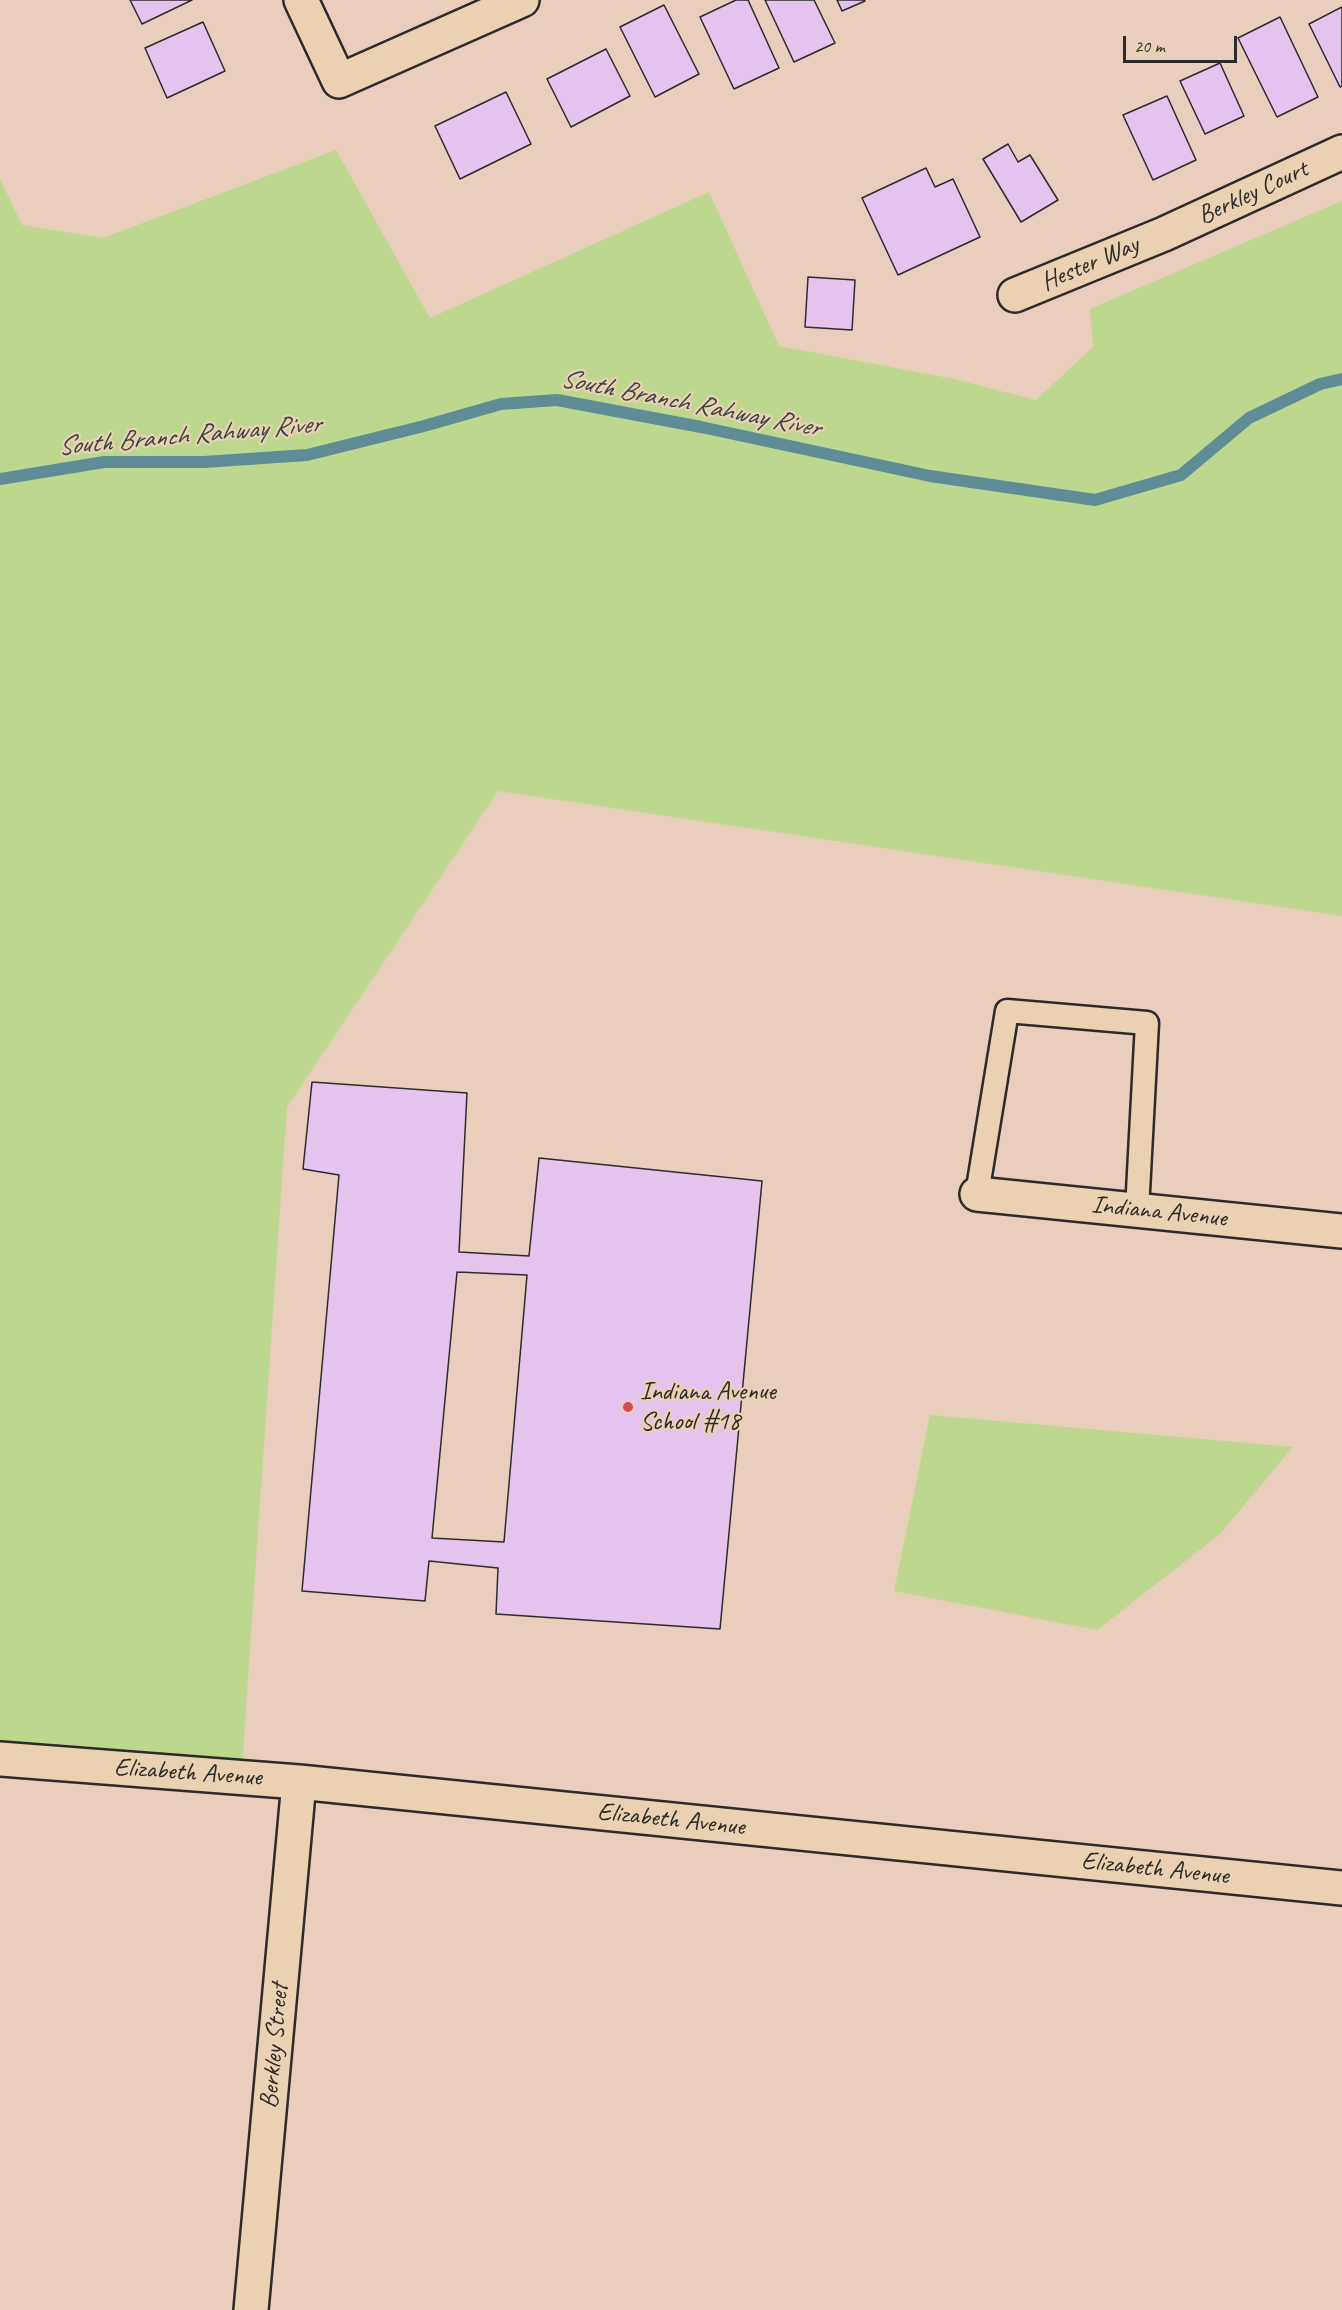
<!DOCTYPE html>
<style>
body{margin:0}
#map{position:relative;width:1342px;height:2310px;overflow:hidden;background:#e9cebe;font-family:Caveat,sans-serif}
canvas{display:block}
.scale{position:absolute;left:1123px;top:36px;width:114px;height:27px;box-sizing:border-box;border:3px solid #2b2b2b;border-top:0;padding-left:8px;font-size:18px;line-height:21px;white-space:nowrap;color:#2b2b2b;-webkit-text-stroke:4px #ead1b2;paint-order:stroke}
</style>
<div id="map">
<canvas width="1342" height="2310"></canvas>
<div class="scale">20 m</div>
</div>
<script>
const ctx = document.querySelector('canvas').getContext('2d');
ctx.lineJoin = 'round';
function fill(path, color) { ctx.fillStyle = color; ctx.fill(path, 'evenodd'); }
const toPath = rows => new Path2D(rows.map(r => 'M' + r).join(''));
function strokePath(path, color, width, dash) { ctx.strokeStyle = color; ctx.lineWidth = width; ctx.lineCap = dash ? 'butt' : 'round'; ctx.setLineDash(dash || []); ctx.stroke(path); }
function label(font, color, halo, rows, align = 'center') {
  ctx.font = font + ' Caveat,sans-serif'; ctx.lineWidth = 4.5; ctx.setLineDash([]); ctx.textBaseline = 'middle'; ctx.strokeStyle = halo; ctx.fillStyle = color; for (const [text, x, y, turn = 0] of rows) {
    ctx.save(); ctx.translate(x, y); ctx.rotate((+turn || 0) * Math.PI / 180); ctx.textAlign = isNaN(turn) ? turn : align; if (halo) ctx.strokeText(text, 0, 0); ctx.fillText(text, 0, 0); ctx.restore();
  }
}
fill(toPath([
 [336,150,430,318,709,192,779,346,954,379,1036,400,1093,347,1090,309,1342,201,1342,916,498,791,287,1107,240,1796,0,1774,0,179,22,225,103,238],
 [930,1415,1293,1447,1219,1535,1097,1630,894,1591]
]), '#bdd78f');
strokePath(toPath([
 [0,479,104,462,204,462,307,455,424,426,501,404,557,400,701,427,930,476,1095,500,1181,475,1249,418,1320,384,1342,379]
]), '#5e8c97', 12);
const building = toPath([
 [130,0,192,0,142,24,130,0],
 [736,0,748,0,779,68,734,89,700,17,736,0],
 [765,0,814,0,835,43,794,62,765,0],
 [837,0,864,0,865,1,842,11,837,0],
 [664,5,699,74,655,97,620,27,664,5],
 [1342,7,1342,86,1340,87,1309,24,1342,7],
 [1280,17,1318,97,1277,117,1238,38,1280,17],
 [203,22,225,71,167,98,145,48,203,22],
 [606,49,630,96,571,127,547,79,606,49],
 [1220,63,1244,116,1205,134,1180,81,1220,63],
 [506,92,531,144,460,179,435,126,506,92],
 [1167,96,1196,160,1153,180,1123,115,1167,96],
 [1008,144,1018,162,1030,155,1058,200,1021,222,983,159,1008,144],
 [926,168,935,187,953,179,980,237,898,275,862,198,926,168],
 [808,277,855,280,852,330,805,327,808,277],
 [312,1082,467,1093,459,1252,529,1256,539,1158,762,1181,720,1629,496,1614,498,1568,429,1561,425,1601,302,1591,339,1175,303,1169,312,1082],
 [457,1272,527,1275,504,1542,432,1538,457,1272]
]);
fill(building, '#e5c3ef');
strokePath(building, '#2b2b2b', 1.5);
const lane = toPath([
 [977,1194,1007,1011,1147,1023,1137,1210]
]);
const street = toPath([
 [301,0,339,81,522,0],
 [1015,295,1164,234,1342,152],
 [977,1194,1342,1231],
 [0,1759,299,1782,1342,1888],
 [251,2310,299,1782]
]);
strokePath(lane, '#2b2b2b', 27);
strokePath(street, '#2b2b2b', 38);
strokePath(lane, '#ead1b2', 22);
strokePath(street, '#ead1b2', 33);
for (const [x, y, r, color] of [
 [628,1407,6,"#d1495b"]
]) { const dot = new Path2D(); dot.arc(x, y, r, 0, 2 * Math.PI); ctx.fillStyle = color; ctx.fill(dot); strokePath(dot, '#ead1b2', 2); }
label('26px', '#2b2b2b', '#ead1b2', [
 ["Berkley Court",1253,193,-25],
 ["Hester Way",1090,264,-23],
 ["Indiana Avenue",1159,1212,6],
 ["Elizabeth Avenue",188,1773,4],
 ["Elizabeth Avenue",671,1820,6],
 ["Elizabeth Avenue",1155,1869,6],
 ["Berkley Street",275,2046,-85]
]);
label('26px', '#2b2b2b', '#ead1b2', [
 ["Indiana Avenue",640,1392],
 ["School #18",640,1422]
], 'left');
label('italic 27px', '#384346', '#ead1b2', [
 ["South Branch Rahway River",690,404,11],
 ["South Branch Rahway River",189,436,-5]
]);
</script>
